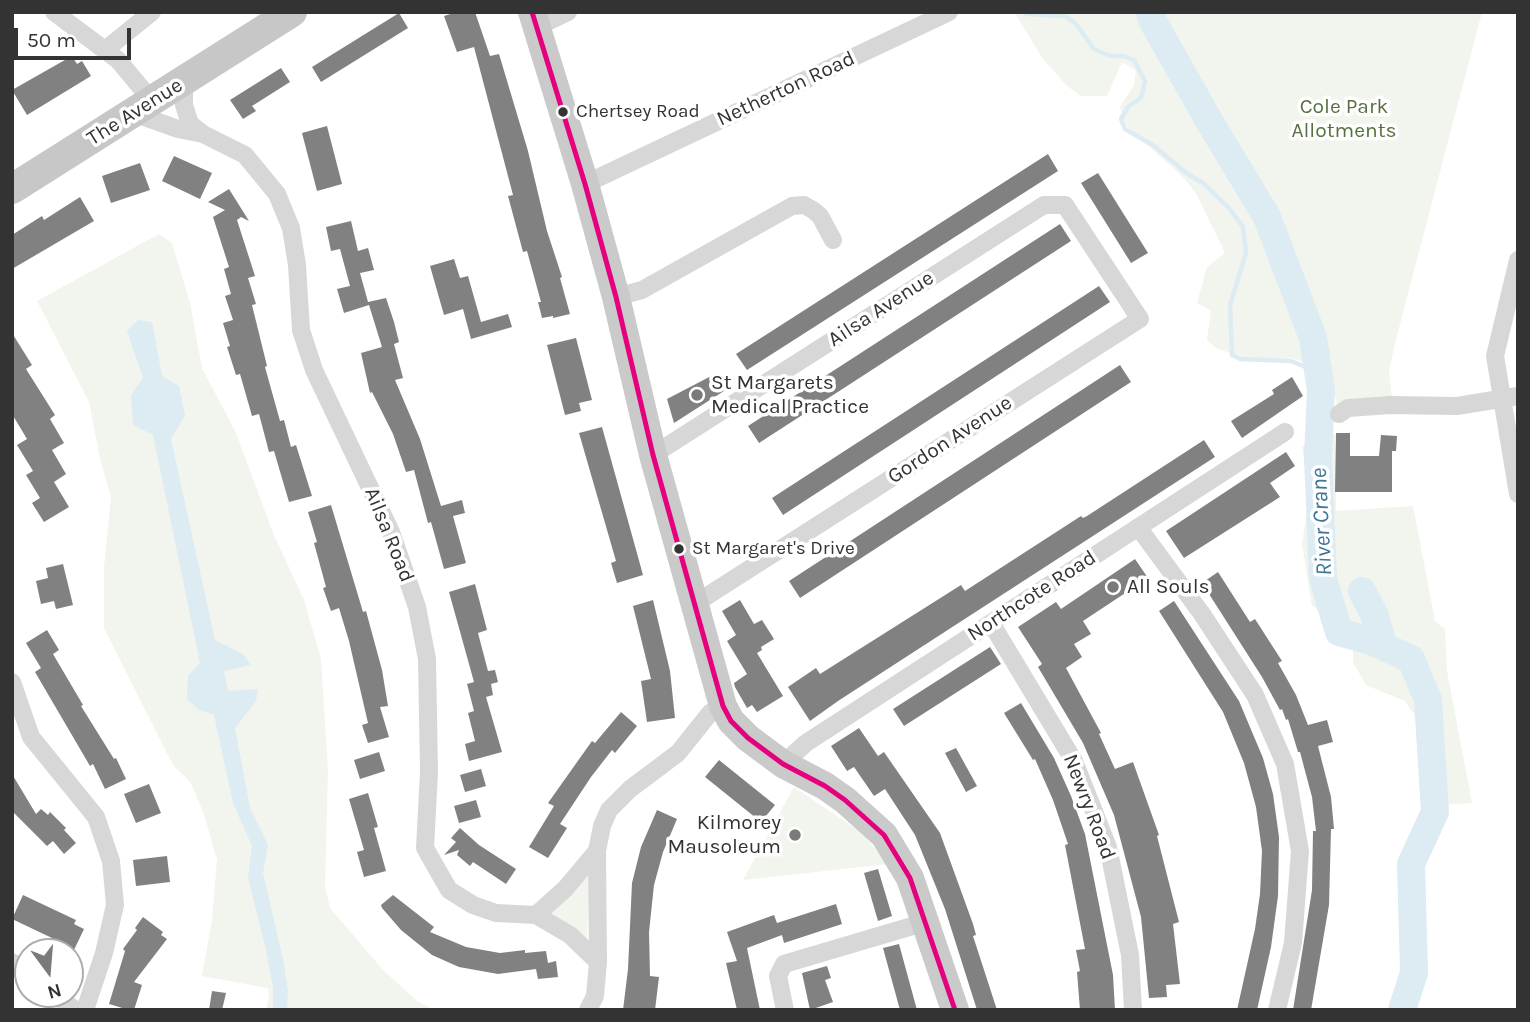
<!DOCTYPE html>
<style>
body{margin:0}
#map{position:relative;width:1530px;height:1022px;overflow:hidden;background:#fff;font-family:Karla,sans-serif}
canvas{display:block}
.frame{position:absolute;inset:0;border:14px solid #333;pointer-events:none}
.north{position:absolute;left:14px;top:938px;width:70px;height:70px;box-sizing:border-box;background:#fff;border:2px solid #adadad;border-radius:50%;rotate:164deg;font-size:19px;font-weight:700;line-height:28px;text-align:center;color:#333}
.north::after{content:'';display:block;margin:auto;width:24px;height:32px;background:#7a7a7a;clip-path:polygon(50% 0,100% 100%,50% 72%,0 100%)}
.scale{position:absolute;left:14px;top:28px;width:117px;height:32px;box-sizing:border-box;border:4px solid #333;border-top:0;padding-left:9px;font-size:21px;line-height:24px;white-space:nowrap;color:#333;-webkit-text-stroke:5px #fff;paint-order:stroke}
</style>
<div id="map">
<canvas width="1530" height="1022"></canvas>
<div class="frame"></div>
<div class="north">N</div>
<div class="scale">50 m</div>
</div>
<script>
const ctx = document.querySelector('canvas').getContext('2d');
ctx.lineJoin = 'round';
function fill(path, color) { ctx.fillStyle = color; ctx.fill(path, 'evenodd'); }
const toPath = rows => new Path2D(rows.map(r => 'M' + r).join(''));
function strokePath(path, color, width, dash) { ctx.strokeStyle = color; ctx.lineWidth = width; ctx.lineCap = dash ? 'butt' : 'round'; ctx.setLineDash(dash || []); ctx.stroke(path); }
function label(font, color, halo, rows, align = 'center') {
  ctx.font = font + ' Karla,sans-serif'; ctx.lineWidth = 7; ctx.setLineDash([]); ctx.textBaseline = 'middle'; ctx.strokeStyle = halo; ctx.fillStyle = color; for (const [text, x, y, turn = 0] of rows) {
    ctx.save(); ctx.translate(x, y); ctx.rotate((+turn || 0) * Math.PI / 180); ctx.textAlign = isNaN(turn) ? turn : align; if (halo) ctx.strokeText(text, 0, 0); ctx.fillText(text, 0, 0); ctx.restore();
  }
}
fill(toPath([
 [1014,12,1138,12,1137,16,1258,220,1304,339,1308,363,1290,358,1248,359,1216,348,1207,340,1211,311,1197,303,1207,267,1225,253,1197,195,1185,179,1126,125,1120,107,1134,85,1136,71,1122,62,1107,96,1081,96,1067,86,1043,59],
 [1159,12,1482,12,1394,347,1389,372,1392,398,1337,405,1322,336,1292,250,1264,191,1215,119,1186,68,1162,23],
 [159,234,172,243,190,303,202,368,236,433,273,533,304,600,321,659,328,770,325,886,330,908,383,970,417,1001,435,1010,266,1010,269,995,268,988,202,976,212,920,217,860,204,814,191,783,173,765,104,628,104,567,111,497,100,458,89,402,37,301],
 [1335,434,1336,511,1413,506,1435,621,1445,629,1447,671,1472,803,1439,805,1415,716,1405,701,1366,685,1353,662,1353,639,1331,619,1312,606,1302,544,1309,498,1302,446],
 [794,787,862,833,888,864,743,880],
 [590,874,587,939,550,915]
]), '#f1f5ed');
fill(toPath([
 [138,320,152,322,162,376,179,386,185,415,171,439,215,640,243,654,251,665,224,671,228,691,258,689,256,701,235,728,250,808,268,845,263,873,283,959,288,991,287,1010,273,1010,273,988,266,950,248,878,252,846,233,803,214,715,199,710,187,699,188,676,200,663,153,435,133,425,131,395,143,378,127,331]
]), '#ddebf3');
strokePath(toPath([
 [1025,12,1027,14,1065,16,1076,24,1094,49,1110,56,1123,56,1134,60,1145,81,1141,98,1128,107,1121,119,1125,129,1154,146,1189,175,1203,183,1228,207,1243,227,1246,253,1230,305,1232,355,1240,359,1291,361,1318,372]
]), '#ddebf3', 4.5);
strokePath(toPath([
 [1150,12,1151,18,1208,119,1267,217,1313,338,1321,390,1318,457,1323,579,1339,632,1371,641,1411,659,1428,700,1435,812,1411,864,1414,973,1402,1010],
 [1362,591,1375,616,1383,646]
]), '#ddebf3', 28);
fill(toPath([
 [457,12,475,12,490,56,499,54,528,151,547,231,562,277,560,278,570,314,553,318,553,316,542,318,538,302,541,302,527,251,523,252,508,196,513,195,474,47,457,52,444,16],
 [399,13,408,28,321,82,312,67],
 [72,56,77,64,82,61,91,76,27,115,12,90],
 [281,68,290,82,252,106,256,111,243,119,230,100],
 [327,126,342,184,317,191,302,133],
 [1048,154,1058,171,747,370,736,354],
 [174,156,212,173,200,199,162,181],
 [140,163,150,190,111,203,102,176],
 [1098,173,1148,253,1131,263,1081,183],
 [229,189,249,221,241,217,237,220,255,276,248,278,256,304,252,305,267,366,265,367,280,421,284,420,291,447,296,445,312,496,289,502,274,451,269,452,259,414,252,416,240,374,236,375,227,347,230,346,223,323,233,320,225,296,231,294,224,269,229,267,213,217,225,210,208,202],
 [80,197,94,221,12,269,12,235,42,216,44,220],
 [351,221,358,251,368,248,374,270,360,273,368,302,386,298,394,322,399,342,394,344,403,378,395,380,420,439,441,506,462,500,465,513,453,516,466,563,444,569,431,522,428,523,414,470,406,472,393,434,372,392,370,393,361,353,382,347,369,305,344,313,337,289,350,286,340,249,331,251,326,227],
 [1060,224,1071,241,759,443,748,426],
 [454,259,460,278,468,276,481,322,508,314,512,327,471,339,463,309,444,315,430,266],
 [1099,286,1110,302,783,515,772,498],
 [12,333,32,365,26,369,55,415,50,419,64,443,52,450,66,474,54,482,69,507,44,522,32,503,40,498,26,475,33,471,17,445,27,439,12,414],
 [576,338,592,400,579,403,581,411,565,415,547,345],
 [1120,365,1131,382,800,598,789,581],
 [715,374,724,391,674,423,667,399],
 [1292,377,1303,396,1242,438,1231,421,1274,394,1272,390],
 [602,427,643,575,617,583,611,563,616,561,579,433],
 [1336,433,1350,433,1350,456,1379,456,1381,435,1397,436,1396,451,1392,451,1392,492,1335,492],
 [1204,440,1215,457,838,701,810,721,788,687,816,668,820,674,961,585,965,591,1081,516,1083,518,1087,516],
 [1286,452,1295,466,1270,483,1280,497,1184,558,1166,531],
 [331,505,363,612,366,611,382,670,388,706,380,707,389,737,368,743,362,725,368,723,349,641,339,608,331,611,323,588,326,587,314,543,317,542,308,512],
 [1135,559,1148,578,1083,621,1091,634,1074,644,1082,657,1066,668,1101,733,1099,734,1115,769,1133,762,1159,835,1157,836,1179,922,1173,924,1180,984,1166,985,1167,997,1149,998,1141,917,1114,815,1083,743,1038,667,1042,664,1018,627,1056,602,1061,609],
 [63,564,73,605,56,609,54,601,41,604,36,581,48,578,46,568],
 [1218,572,1250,622,1255,619,1282,661,1278,663,1296,695,1308,725,1327,720,1333,742,1318,746,1331,797,1334,829,1331,829,1329,905,1311,1010,1293,1010,1312,890,1313,831,1316,831,1312,797,1300,752,1298,752,1288,719,1286,720,1282,709,1280,710,1262,677,1202,583],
 [475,584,487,630,478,633,488,671,495,670,498,682,491,684,493,695,486,697,502,752,469,761,465,744,475,741,468,713,474,711,467,684,474,682,449,592],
 [653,600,670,671,675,718,647,722,641,681,651,679,633,606],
 [740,600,754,624,762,620,774,639,761,647,762,650,757,653,783,696,757,712,752,705,747,708,735,687,734,683,747,674,727,641,736,635,722,611],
 [1174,601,1239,701,1263,758,1273,794,1279,837,1278,896,1271,947,1257,1010,1237,1010,1255,929,1260,894,1262,851,1256,807,1244,763,1223,712,1159,611],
 [47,630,59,650,53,654,83,705,81,706,114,759,116,758,126,779,105,789,93,764,90,766,35,672,41,668,26,643],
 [990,647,1001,664,904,726,893,709],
 [1021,703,1054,758,1071,796,1085,834,1113,975,1115,1010,1080,1010,1077,972,1080,971,1076,950,1085,949,1065,845,1068,844,1053,800,1035,759,1033,760,1004,713],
 [621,712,637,726,615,753,612,750,591,777,560,824,567,828,548,858,529,847,554,806,548,803,592,741,595,743],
 [859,728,878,756,884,752,940,833,973,924,976,935,973,936,997,1010,977,1010,945,909,915,835,885,789,874,796,854,767,847,771,831,746],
 [956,748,977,786,966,792,945,753],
 [379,752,385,771,360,779,354,760],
 [719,760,775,805,761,822,705,777],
 [481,769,486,786,465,792,460,775],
 [12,774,36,814,41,809,48,815,50,812,66,828,64,830,76,843,64,854,53,841,47,846,12,811],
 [149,784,161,813,136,823,124,794],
 [368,793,378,827,374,828,386,871,364,877,357,852,364,850,349,799],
 [476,800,481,817,459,823,454,806],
 [657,810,677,819,663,852,654,885,649,932,650,976,659,977,655,1010,623,1010,628,969,632,883,641,847],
 [460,828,479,845,516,869,506,884,473,862,470,866,457,855,459,850,444,855,456,842,451,838],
 [167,856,170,882,136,886,133,860],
 [878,869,892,916,878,921,864,873],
 [23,895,76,920,74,924,84,929,73,952,50,941,52,938,12,919],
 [393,895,434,927,430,932,466,947,500,953,525,950,525,953,546,951,548,963,556,961,558,977,538,979,536,969,498,974,459,967,432,955,401,930,382,908,381,905],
 [836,904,842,924,784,943,782,935,747,948,760,1010,737,1010,726,963,737,961,727,932,774,915,777,923],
 [143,917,163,932,161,935,167,939,134,982,142,985,134,1010,129,1010,109,1004,125,951,123,949,137,930,135,928],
 [899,944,917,1010,900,1010,883,948],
 [827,966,831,978,825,980,833,1002,810,1010,802,973],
 [212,991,226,993,222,1010,209,1010]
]), '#818181');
strokePath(toPath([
 [54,12,118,60,152,101],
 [537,27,568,12],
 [105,50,152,12],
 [184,81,184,105,190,124,203,134,245,155,277,194,291,228,297,265,301,330,314,370,391,532,417,607,427,659,429,772,425,848,449,890,473,905,496,913,536,915,565,889,597,851],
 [133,113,178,129,203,134],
 [585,184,949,12],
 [1518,260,1495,356,1518,494],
 [616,297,642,290,792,206,804,205,813,210,820,216,833,240],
 [1339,414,1348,408,1390,405,1457,406,1518,396],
 [653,455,1044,205,1065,205,1140,319,693,605],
 [1138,527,1202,614,1255,695,1285,764,1300,851,1293,943,1277,1010],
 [991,623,1074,761,1108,847,1130,955,1133,1010],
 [12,682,31,737,96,817,111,861,115,905,104,953,85,1010],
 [783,764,806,743,1285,432],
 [536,915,570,935,598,962],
 [12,962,28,974],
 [54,994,75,1010],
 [588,1010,595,996,598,962,597,851,602,826,609,810,630,789,678,753,710,713,723,706],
 [785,1010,778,976,784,964,926,922]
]), '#d7d7d7', 18);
strokePath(toPath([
 [532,12,585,184,616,297,653,455,723,706,731,721,748,738,783,764,825,786,845,800,884,835,910,878,955,1010]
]), '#cacaca', 28);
strokePath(toPath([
 [12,189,292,12]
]), '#c7c7c7', 30);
strokePath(toPath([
 [532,12,585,184,616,297,653,455,723,706,731,721,748,738,783,764,825,786,845,800,884,835,910,878,955,1010]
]), '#e5007d', 5);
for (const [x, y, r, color] of [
 [563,112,6,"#333"],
 [697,395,7,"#7a7a7a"],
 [679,549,6,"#333"],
 [1113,587,7,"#7a7a7a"],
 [795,835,7,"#7a7a7a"]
]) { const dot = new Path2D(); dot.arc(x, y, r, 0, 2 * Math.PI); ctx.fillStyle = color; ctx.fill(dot); strokePath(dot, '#fff', 2.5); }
label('19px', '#333', '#fff', [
 ["Chertsey Road",576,112],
 ["St Margaret's Drive",692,549]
], 'left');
label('21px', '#333', '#fff', [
 ["Netherton Road",786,89,-25],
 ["The Avenue",135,112,-32],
 ["Ailsa Avenue",881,309,-33],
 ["Gordon Avenue",950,440,-33],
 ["Ailsa Road",389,535,68],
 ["Northcote Road",1032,596,-33],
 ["Newry Road",1089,807,69]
]);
label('21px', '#56703f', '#fff', [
 ["Cole Park",1344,107],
 ["Allotments",1344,131]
]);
label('21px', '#333', '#fff', [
 ["St Margarets",711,383],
 ["Medical Practice",711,407],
 ["All Souls",1127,587],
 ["Kilmorey",781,823,"right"],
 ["Mausoleum",781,847,"right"]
], 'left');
label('italic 23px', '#3f7597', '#fff', [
 ["River Crane",1322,522,-93]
]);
</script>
